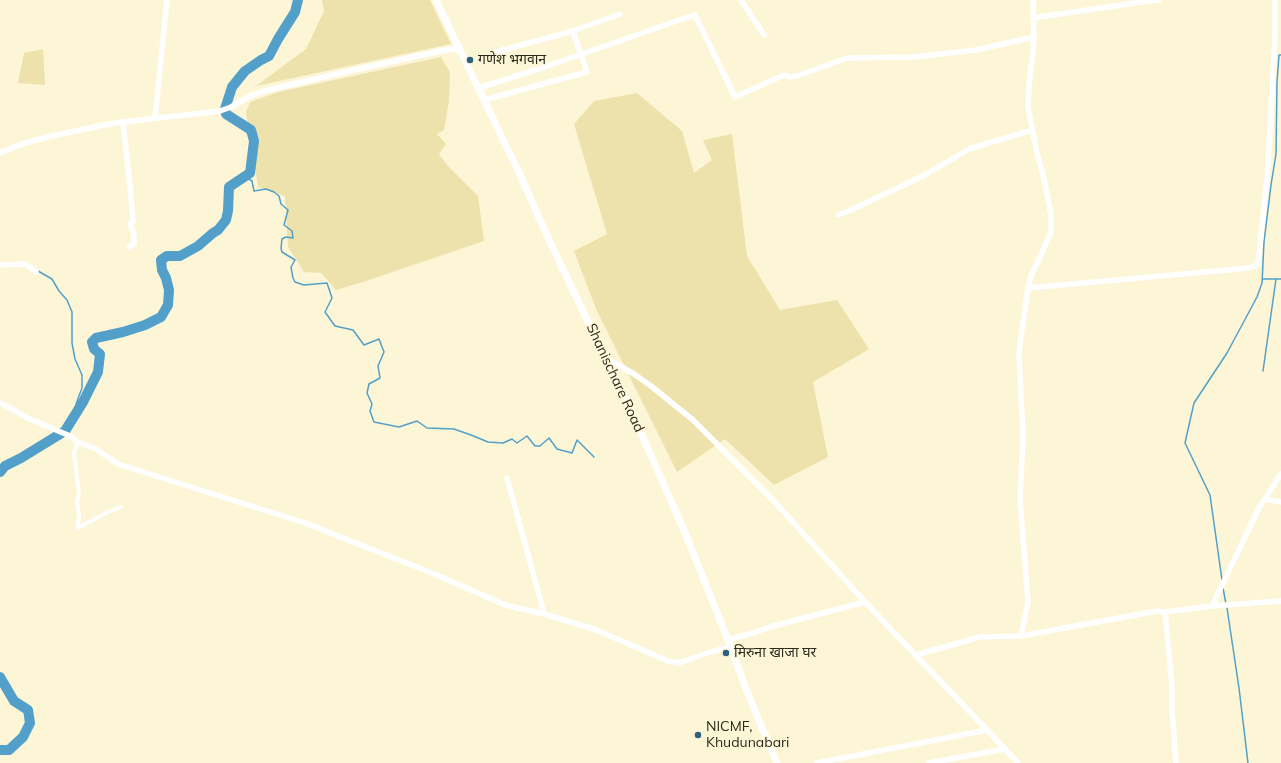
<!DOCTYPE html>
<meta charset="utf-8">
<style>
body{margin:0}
canvas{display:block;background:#fdf6d6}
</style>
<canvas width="1281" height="763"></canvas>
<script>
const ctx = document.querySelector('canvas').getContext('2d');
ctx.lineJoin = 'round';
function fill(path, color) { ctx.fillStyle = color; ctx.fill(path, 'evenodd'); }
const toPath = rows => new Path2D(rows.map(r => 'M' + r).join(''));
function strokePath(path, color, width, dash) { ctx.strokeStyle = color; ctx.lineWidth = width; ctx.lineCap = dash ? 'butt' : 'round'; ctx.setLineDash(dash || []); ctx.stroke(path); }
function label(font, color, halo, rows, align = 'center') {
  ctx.font = font + ' Mulish,"Noto Sans Devanagari",sans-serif'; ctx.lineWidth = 3; ctx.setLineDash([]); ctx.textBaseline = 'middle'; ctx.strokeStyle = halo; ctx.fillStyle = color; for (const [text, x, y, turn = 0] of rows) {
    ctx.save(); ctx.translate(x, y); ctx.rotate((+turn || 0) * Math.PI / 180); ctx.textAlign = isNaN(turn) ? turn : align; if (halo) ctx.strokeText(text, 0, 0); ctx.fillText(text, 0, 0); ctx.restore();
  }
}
fill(toPath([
 [322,0,430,0,451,44,256,86,306,49,324,11],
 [43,49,45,85,18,83,24,53],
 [441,57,450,72,449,101,444,130,437,134,446,144,439,154,447,165,478,196,484,241,366,281,336,290,321,273,304,272,288,247,285,196,258,187,246,112,250,102,278,92],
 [637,93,682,131,694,173,712,160,703,140,732,134,747,256,780,310,837,300,869,349,813,382,828,457,774,485,725,439,677,472,596,309,574,251,607,234,574,124,594,101]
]), '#ede1ac');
strokePath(toPath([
 [245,177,252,181,254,191,266,189,274,192,279,196,281,204,288,210,284,225,292,231,293,238,286,237,282,239,281,248,282,252,295,260,291,267,293,278,295,282,304,285,327,283,332,298,325,312,335,326,353,330,364,345,379,339,384,352,378,366,380,378,369,384,367,393,372,404,370,411,374,422,399,427,417,421,427,428,454,429,471,435,488,442,503,443,512,439,517,443,527,436,535,446,540,446,549,438,557,449,572,453,577,440,594,457],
 [38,271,52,279,59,291,67,300,72,312,72,343,75,359,82,375,82,388,76,404,75,414],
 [1263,279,1281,279],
 [1263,371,1276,279],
 [1222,580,1210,495,1185,443,1194,403,1227,353,1257,297,1262,283,1264,242,1271,185,1276,154,1277,82,1279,55,1281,55],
 [1223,588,1226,604],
 [1227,608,1239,688,1248,763]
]), '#52a0ca', 1.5);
strokePath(toPath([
 [0,472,5,466,21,458,65,431,83,402,98,372,100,354,94,349,92,342,96,338,123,332,145,325,161,317,168,305,169,290,166,278,162,270,161,260,167,256,180,256,198,246,213,233,218,230,226,220,228,211,229,187,250,173,254,141,251,130,226,114,225,109,232,87,245,71,261,60,269,56,278,39,295,12,298,0],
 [0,677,14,701,28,710,30,723,23,737,9,750,0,750]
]), '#52a0ca', 10);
strokePath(toPath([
 [78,442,74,453,79,493,77,501,79,514,78,528,108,512,121,507]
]), '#fff', 4);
strokePath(toPath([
 [741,0,764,35],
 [1033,18,1148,1,1159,0],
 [573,31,620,14],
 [478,88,539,69,685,18,695,15,735,97,784,75,790,77,797,76,847,58,913,57,976,50,1034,37],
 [484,100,587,72,573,31,492,53],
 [155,118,167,0],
 [123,123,130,186,133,221,130,224,134,234,134,244,129,247],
 [0,153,19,145,47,137,114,123,220,111,231,107,250,96,264,91,354,70,450,49,460,50],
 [838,215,851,210,925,175,969,149,1032,130],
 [0,265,26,264,36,272],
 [1028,288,1249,268,1255,266,1258,264,1268,167,1275,36,1275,0],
 [605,357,610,360,634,374,651,386,693,420,774,501,865,602,770,627,759,631,728,640],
 [0,403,28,418,70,436,78,442,96,449,118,464,305,523,437,575,505,605,544,614,594,629,668,661,679,663,710,652,731,647],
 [507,478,535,580,544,614],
 [1265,499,1281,502],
 [865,602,987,730,1018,763],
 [1212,606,1259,508,1281,474],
 [1165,612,1172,685,1172,708,1176,763],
 [1021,636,1028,602,1020,499,1023,436,1019,355,1021,336,1028,288,1031,276,1051,233,1051,216,1045,183,1036,149,1028,106,1029,85,1033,52,1034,37,1033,0],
 [916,655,980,637,1021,636,1157,611,1165,612,1212,606,1281,601],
 [817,763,987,730],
 [929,763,1005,749]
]), '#fff', 5.5);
strokePath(toPath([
 [436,0,522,179,549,240,605,357,630,408,686,535,728,640,748,694,777,763]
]), '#fff', 7);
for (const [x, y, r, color] of [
 [470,60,4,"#2c627d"],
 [726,653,4,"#2c627d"],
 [698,735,4,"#2c627d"]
]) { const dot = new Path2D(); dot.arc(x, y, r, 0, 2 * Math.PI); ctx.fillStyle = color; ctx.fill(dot); strokePath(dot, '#fdf6d6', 1.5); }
label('14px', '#2c2a1e', '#fdf6d6', [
 ["गणेश भगवान",478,60],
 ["मिरुना खाजा घर",734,653],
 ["NICMF,",706,727],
 ["Khudunabari",706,743]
], 'left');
label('14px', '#2c2a1e', '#fdf6d6', [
 ["Shanischare Road",615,378,65]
]);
</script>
